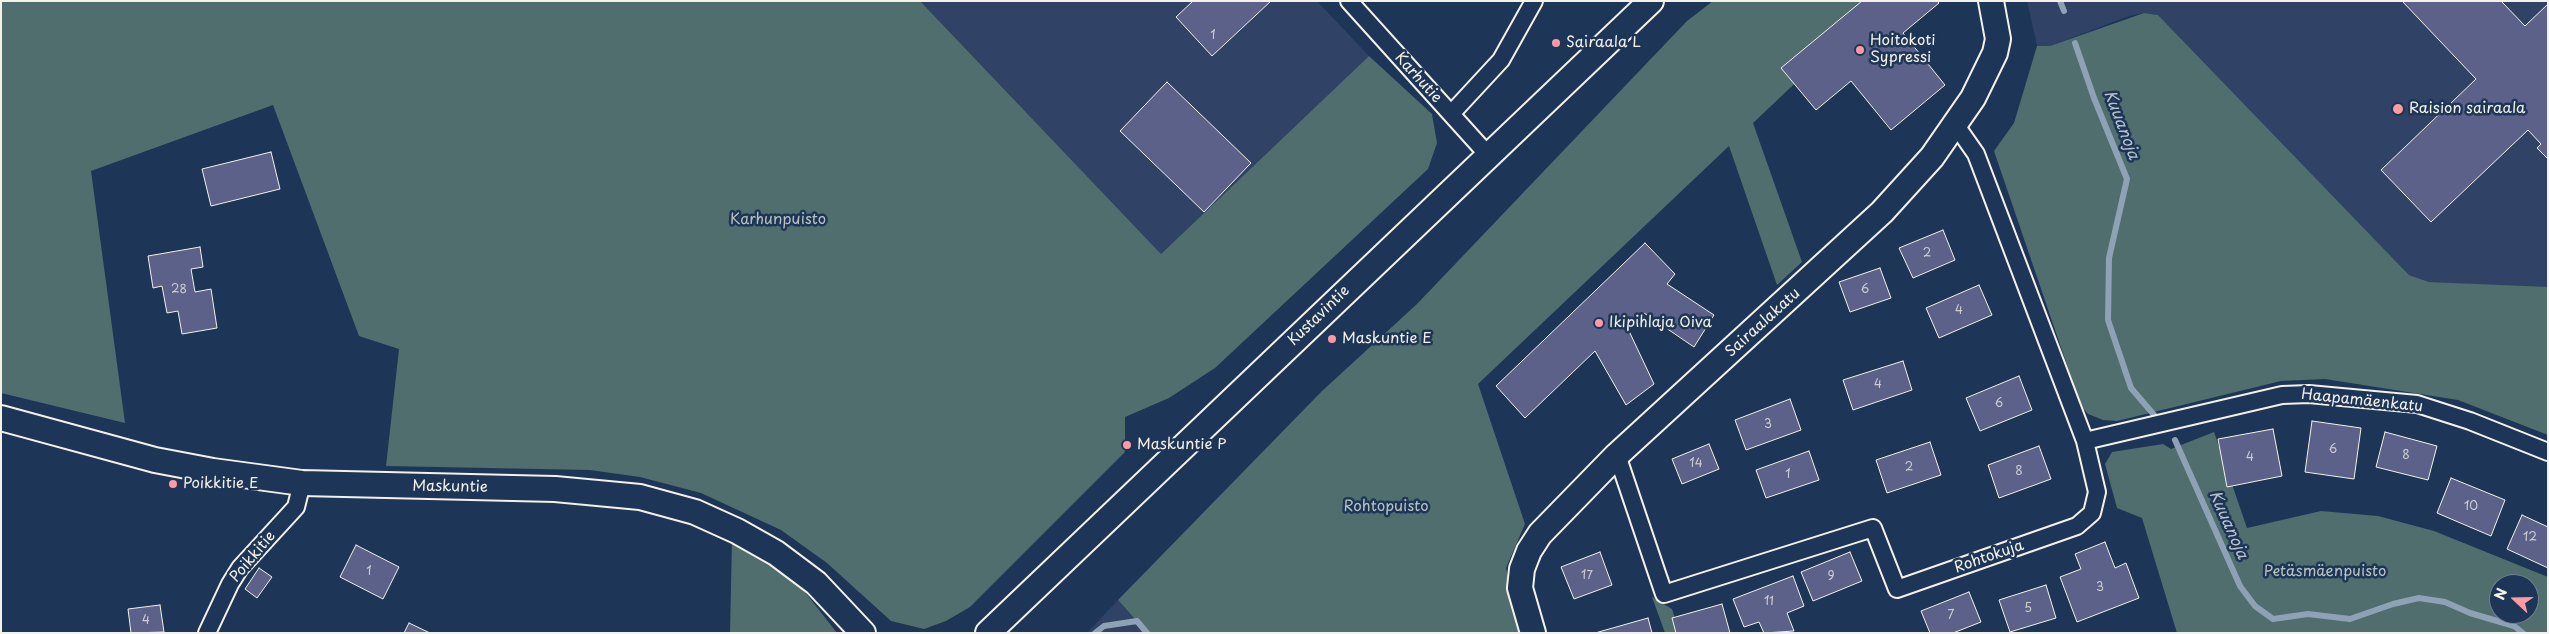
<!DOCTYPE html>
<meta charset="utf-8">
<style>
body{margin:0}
#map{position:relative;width:2549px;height:634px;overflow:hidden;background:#1d3557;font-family:"Playpen Sans",sans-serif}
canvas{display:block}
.frame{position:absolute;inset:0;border:2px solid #f4f1e8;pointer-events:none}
.north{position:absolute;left:2489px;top:574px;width:50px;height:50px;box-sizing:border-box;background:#1d3557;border:1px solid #738091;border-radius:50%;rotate:291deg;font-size:14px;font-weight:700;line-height:20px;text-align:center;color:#f4f1e8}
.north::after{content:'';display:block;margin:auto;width:18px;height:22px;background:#ff9aa2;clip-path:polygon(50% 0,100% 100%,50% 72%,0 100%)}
</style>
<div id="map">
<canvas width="2549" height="634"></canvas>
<div class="frame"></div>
<div class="north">N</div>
</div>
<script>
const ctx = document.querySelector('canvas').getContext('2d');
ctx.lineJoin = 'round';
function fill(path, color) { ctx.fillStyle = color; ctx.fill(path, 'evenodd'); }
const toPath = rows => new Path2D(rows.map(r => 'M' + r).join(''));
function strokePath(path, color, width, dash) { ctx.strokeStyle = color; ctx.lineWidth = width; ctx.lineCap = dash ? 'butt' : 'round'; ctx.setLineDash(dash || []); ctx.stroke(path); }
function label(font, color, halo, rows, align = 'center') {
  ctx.font = font + ' "Playpen Sans",sans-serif'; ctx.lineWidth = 5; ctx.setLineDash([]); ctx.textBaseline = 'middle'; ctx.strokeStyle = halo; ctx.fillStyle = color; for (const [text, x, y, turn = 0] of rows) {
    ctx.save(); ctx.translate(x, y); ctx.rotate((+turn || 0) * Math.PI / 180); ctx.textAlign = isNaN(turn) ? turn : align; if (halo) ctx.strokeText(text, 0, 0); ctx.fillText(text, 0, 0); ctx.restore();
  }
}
fill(toPath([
 [920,1,1317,1,1369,56,1161,254],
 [2027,1,2548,1,2548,288,2429,282,2409,275,2158,15,2144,13,2129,16,2050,46,2037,46],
 [1118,600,1146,633,1087,633]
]), '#304266');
fill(toPath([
 [1,1,920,1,1161,254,1369,56,1432,114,1437,143,1428,169,1215,368,1169,398,1125,417,1125,452,970,607,946,621,924,629,891,621,827,563,781,530,701,493,640,477,590,470,386,466,399,349,359,336,273,105,91,171,125,423,1,393],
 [1713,1,1882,1,1753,123,1802,262,1777,285,1729,146,1478,384,1525,524,1506,568,1520,633,1147,633,1118,600,1322,391,1417,304,1687,21],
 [2144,13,2158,15,2409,275,2429,282,2548,287,2548,435,2458,400,2325,379,2281,381,2117,421,2103,420,2088,414,2081,406,1994,151,2014,123,2037,46,2050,46],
 [2214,432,2247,528,2321,511,2378,516,2434,531,2548,577,2548,633,2177,633,2142,518,2117,508,2105,464,2112,452,2163,444,2171,449],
 [2499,584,2529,584,2529,614,2499,614],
 [732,539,764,553,798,583,837,633,730,633],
 [1652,597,1672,609,1680,633,1665,633]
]), '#4f6e6d');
strokePath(toPath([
 [2060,1,2064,11],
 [2075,43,2094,98,2127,179,2109,258,2108,320,2131,388,2155,416],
 [2175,440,2240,586,2255,606,2273,619,2308,614,2350,619,2393,604,2419,598,2445,602,2470,613,2514,626,2523,633],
 [1095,633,1104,626,1137,621,1147,633]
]), '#8da2b4', 6);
const building = toPath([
 [1193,1,1271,1,1212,56,1176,17,1193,1],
 [1862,1,1937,1,1939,3,1903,33,1945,85,1891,130,1851,81,1816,110,1781,68,1862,1],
 [2402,1,2501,1,2525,26,2548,4,2548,159,2537,148,2541,144,2528,130,2431,222,2381,170,2476,79,2402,1],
 [1167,82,1251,163,1204,212,1120,131,1167,82],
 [271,152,280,189,211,206,202,169,271,152],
 [1943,230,1955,260,1913,278,1899,248,1943,230],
 [1645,243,1675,274,1667,284,1714,315,1694,347,1644,313,1629,331,1654,384,1626,405,1595,351,1525,418,1496,386,1645,243],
 [200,247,203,267,191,269,195,292,211,289,217,328,182,334,178,311,167,313,162,286,153,288,148,256,200,247],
 [1880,268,1891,298,1850,312,1839,282,1880,268],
 [1979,285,1992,315,1939,338,1926,308,1979,285],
 [1903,361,1912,390,1853,410,1843,380,1903,361],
 [2019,376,2032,410,1980,431,1966,398,2019,376],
 [1790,399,1801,430,1746,450,1735,420,1790,399],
 [2312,421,2361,428,2354,479,2305,472,2312,421],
 [2273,429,2282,476,2227,487,2218,439,2273,429],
 [2385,432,2437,446,2428,480,2376,467,2385,432],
 [1930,442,1941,475,1887,493,1876,460,1930,442],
 [1709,444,1719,469,1682,484,1672,459,1709,444],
 [2039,446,2051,479,1999,498,1988,465,2039,446],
 [1809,451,1819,480,1766,498,1756,470,1809,451],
 [2451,478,2505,500,2491,536,2437,513,2451,478],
 [2522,515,2548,527,2548,568,2507,549,2522,515],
 [2105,542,2115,568,2126,563,2139,598,2077,622,2060,577,2081,569,2075,554,2105,542],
 [356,545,399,567,383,599,340,577,356,545],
 [1600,552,1612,585,1574,599,1561,567,1600,552],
 [1850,552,1862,581,1813,601,1801,572,1850,552],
 [259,568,272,577,257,598,245,589,259,568],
 [1793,576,1804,606,1787,613,1794,631,1764,633,1759,622,1744,627,1733,599,1793,576],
 [2046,585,2056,618,2010,632,1999,600,2046,585],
 [1969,592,1981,622,1953,633,1930,633,1921,611,1969,592],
 [1722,604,1730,633,1676,633,1672,618,1722,604],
 [160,605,164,632,131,633,128,609,160,605],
 [1648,618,1652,633,1595,633,1648,618],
 [409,623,430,633,404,633,409,623]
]);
fill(building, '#5b6188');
strokePath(building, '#f4f1e8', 1);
const street = toPath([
 [1349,1,1488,155],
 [1451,114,1501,60,1534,1],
 [2085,441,2282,395,2309,394,2417,404,2470,421,2548,452],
 [1617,455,1664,594,1873,528,1897,589,2077,526,2092,513,2097,492,2085,441,1976,154,1955,124],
 [207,633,230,584,240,568,296,507,302,483]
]);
const secondary = toPath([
 [1,418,155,460,213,471,302,483,555,489,640,497,695,512,737,531,776,553,816,583,863,633],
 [988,633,1651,1],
 [1533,633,1520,588,1522,569,1529,551,1540,534,1617,455,1882,212,1932,157,1973,98,1995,53,1998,39,1991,1]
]);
strokePath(street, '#f4f1e8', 20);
strokePath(secondary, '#f4f1e8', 28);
strokePath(street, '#1d3557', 16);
strokePath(secondary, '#1d3557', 24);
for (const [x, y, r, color] of [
 [1556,43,5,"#ff9aa2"],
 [1860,50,5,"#ff9aa2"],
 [2398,109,6,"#ff9aa2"],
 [1599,323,5,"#ff9aa2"],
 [1332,339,5,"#ff9aa2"],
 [1127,445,5,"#ff9aa2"],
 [173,484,5,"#ff9aa2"]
]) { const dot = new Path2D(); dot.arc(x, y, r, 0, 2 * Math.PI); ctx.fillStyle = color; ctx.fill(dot); strokePath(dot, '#1d3557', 2); }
label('12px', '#cecdd0', null, [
 ["1",1213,36],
 ["2",1927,254],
 ["28",179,290],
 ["6",1865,290],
 ["4",1959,311],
 ["4",1878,385],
 ["6",1999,404],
 ["3",1768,425],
 ["6",2333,450],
 ["8",2406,456],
 ["4",2250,458],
 ["14",1696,464],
 ["2",1909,468],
 ["8",2019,472],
 ["1",1788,475],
 ["10",2471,507],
 ["12",2530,538],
 ["1",369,572],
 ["17",1587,576],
 ["9",1831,577],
 ["3",2100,588],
 ["11",1769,602],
 ["5",2028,609],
 ["7",1951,616],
 ["4",146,621]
]);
label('15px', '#f4f1e8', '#1d3557', [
 ["Hoitokoti",1870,41],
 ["Sypressi",1870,58],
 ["Sairaala L",1566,43],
 ["Raision sairaala",2409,109],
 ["Ikipihlaja Oiva",1609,323],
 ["Maskuntie E",1342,339],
 ["Maskuntie P",1137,445],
 ["Poikkitie E",183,484]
], 'left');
label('15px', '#f4f1e8', '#1d3557', [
 ["Karhutie",1418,78,48],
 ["Kustavintie",1319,316,-44],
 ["Sairaalakatu",1763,323,-42],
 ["Haapamäenkatu",2362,401,6],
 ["Maskuntie",450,487,1],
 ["Poikkitie",253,557,-50],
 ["Rohtokuja",1989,557,-19]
]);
label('15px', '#bac3bd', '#1d3557', [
 ["Karhunpuisto",778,220],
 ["Rohtopuisto",1386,507],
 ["Petäsmäenpuisto",2325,572]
]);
label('italic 16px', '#b8c3ca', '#1d3557', [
 ["Kuuanoja",2121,125,69],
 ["Kuuanoja",2228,525,66]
]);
</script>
